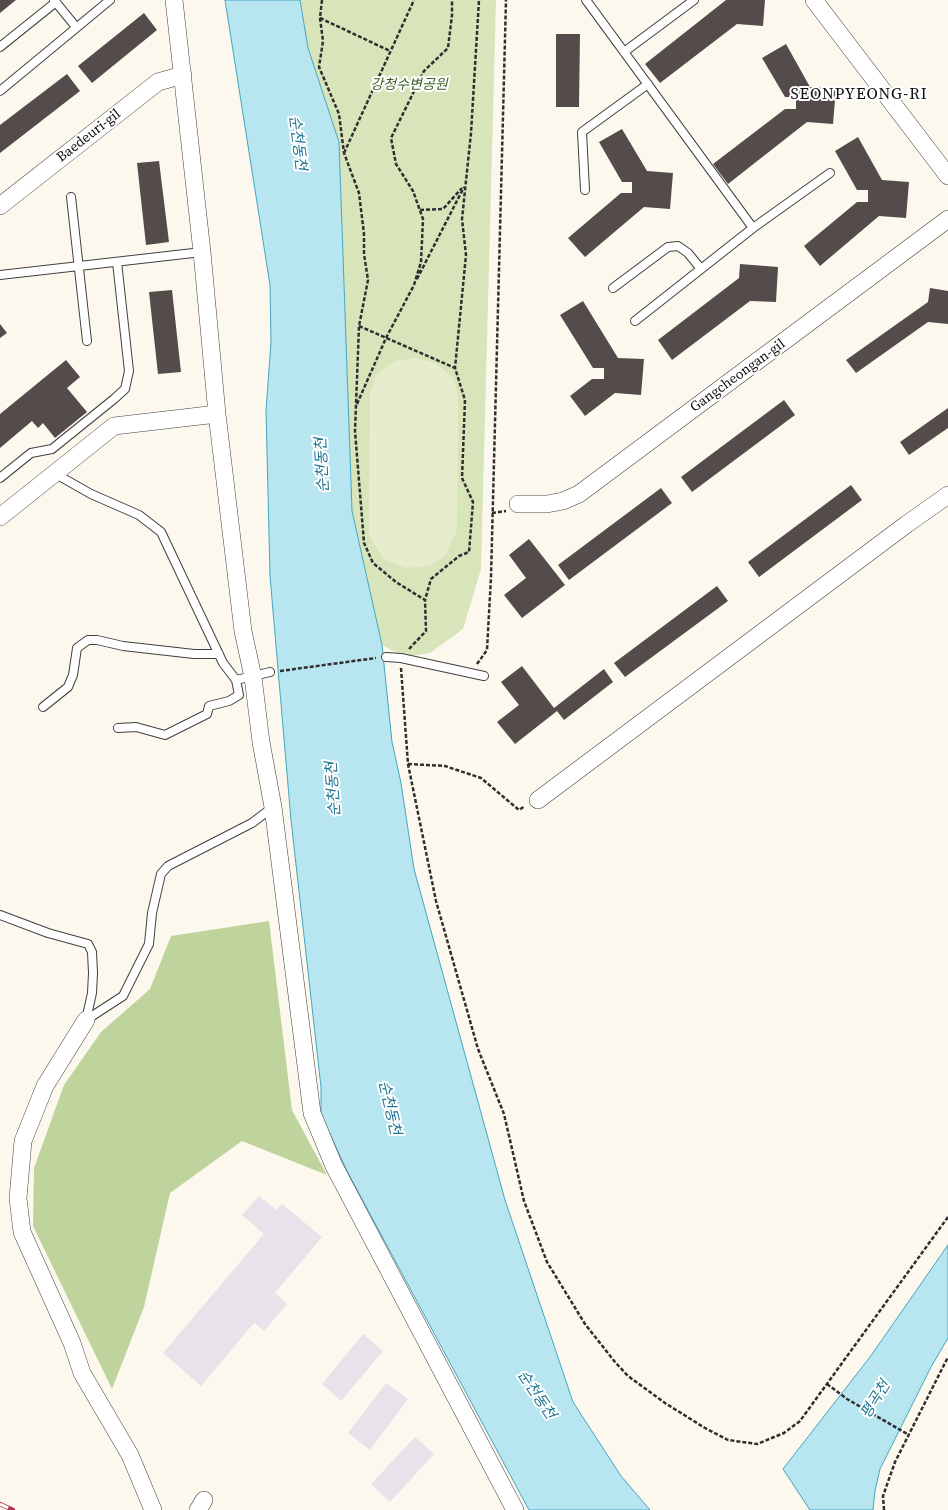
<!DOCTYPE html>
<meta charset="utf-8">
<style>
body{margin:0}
canvas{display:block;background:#fdf8ee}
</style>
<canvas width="948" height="1510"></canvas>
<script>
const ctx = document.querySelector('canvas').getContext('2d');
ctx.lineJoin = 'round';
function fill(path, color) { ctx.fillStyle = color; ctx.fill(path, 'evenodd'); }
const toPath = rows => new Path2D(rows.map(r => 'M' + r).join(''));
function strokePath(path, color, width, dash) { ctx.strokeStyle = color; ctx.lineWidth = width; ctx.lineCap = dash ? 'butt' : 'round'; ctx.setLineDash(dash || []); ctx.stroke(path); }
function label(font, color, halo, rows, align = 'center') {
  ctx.font = font + ' "Source Serif 4","Noto Sans KR",serif'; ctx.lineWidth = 4; ctx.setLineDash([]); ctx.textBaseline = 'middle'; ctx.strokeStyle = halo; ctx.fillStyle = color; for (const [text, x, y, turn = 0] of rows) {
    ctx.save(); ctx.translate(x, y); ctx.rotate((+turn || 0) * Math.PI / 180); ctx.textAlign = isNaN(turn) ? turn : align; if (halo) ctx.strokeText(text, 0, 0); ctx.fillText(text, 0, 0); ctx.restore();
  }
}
fill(toPath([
 [259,1196,277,1210,282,1204,322,1237,275,1293,287,1304,264,1331,254,1323,201,1386,163,1353,264,1234,242,1215],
 [363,1334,383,1351,341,1401,322,1384],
 [386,1383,408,1399,370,1450,348,1433],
 [415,1437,434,1454,390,1502,371,1484]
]), '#e8e2eb');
fill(toPath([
 [300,0,496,0,481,569,463,629,430,653,405,657,382,645,352,511,339,142,308,48]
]), '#d8e5bb');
fill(toPath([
 [269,921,292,1110,327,1175,242,1141,170,1193,144,1307,112,1389,33,1226,34,1168,64,1085,101,1032,150,989,171,936]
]), '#bfd49c');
fill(toPath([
 [415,358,435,363,453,378,458,396,457,530,445,556,429,566,405,568,383,559,369,535,370,393,376,376,394,361]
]), '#e7edcc');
const water = toPath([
 [225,0,300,0,308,48,339,142,352,511,382,645,392,742,401,783,414,869,505,1200,573,1402,621,1476,650,1510,529,1510,348,1173,321,1115,321,1087,291,820,270,576,266,410,271,342,270,285,225,0],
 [948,1245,948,1338,931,1367,880,1469,875,1491,873,1510,810,1510,783,1469,870,1357,948,1245]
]);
fill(water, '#b7e5f0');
strokePath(water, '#45a5c0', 1);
fill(toPath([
 [0,0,16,0,0,13],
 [726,0,765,0,763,26,737,24,660,83,645,64],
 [144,13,157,30,92,83,78,66],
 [556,34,580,34,579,107,556,107],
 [786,44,810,87,836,88,833,124,807,122,728,184,713,164,785,109,796,109,796,97,785,97,762,58],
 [67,74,80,91,0,153,0,125],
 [622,129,647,171,673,173,670,209,644,207,585,257,568,238,621,193,632,193,632,182,622,182,599,142],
 [858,137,882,180,909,182,906,218,879,216,820,266,804,246,857,202,868,202,868,190,857,190,835,151],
 [159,161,169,242,146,245,137,163],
 [740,264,778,267,776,302,750,301,672,360,658,340,739,278],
 [930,288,948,291,948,324,928,322,856,373,846,360,928,302],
 [172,290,181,372,158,374,149,292],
 [583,301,618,358,644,359,641,395,615,393,585,416,570,396,592,379,604,379,604,368,593,368,560,315],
 [0,324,7,333,0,338],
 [66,360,80,377,67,388,87,412,55,438,43,423,38,428,32,421,0,448,0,414],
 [784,400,795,415,692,492,681,477],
 [948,408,948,428,909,455,900,442],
 [851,485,862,500,759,577,748,562],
 [661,488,672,503,569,580,558,565],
 [529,539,565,585,522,618,504,595,526,578,509,555],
 [717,586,728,601,625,677,614,663],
 [522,666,554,708,604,669,613,682,564,720,557,711,515,744,497,722,519,705,501,682]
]), '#544c4a');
const lane = toPath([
 [54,0,76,27],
 [586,0,753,228,830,173],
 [0,47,56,2],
 [624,52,694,0],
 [0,91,110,0],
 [585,190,582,132,648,84],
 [71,197,87,341],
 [0,275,202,252],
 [613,288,668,247,678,246,688,253,701,269],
 [635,321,753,228],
 [54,473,91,494,139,515,161,532,223,663,236,680,270,672],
 [0,478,31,453,52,449,114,399,125,389,129,371,117,262],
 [386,657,401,658,484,676],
 [43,707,68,687,73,675,77,648,88,640,97,640,123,646,194,654,219,654],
 [118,728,136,727,165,735,207,714,209,706,229,701,239,695,236,680],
 [0,915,48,933,88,944,92,952,93,973,92,993,86,1020,123,996,149,944,152,913,161,874,168,866,252,823,273,807]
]);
const street = toPath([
 [814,0,948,176],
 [0,206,158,82,183,75],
 [217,414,243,631,253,677,261,742,273,807,312,1113,334,1166,515,1510],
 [518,504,547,504,563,501,579,494,948,219],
 [0,517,114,426,217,414,202,252,174,0],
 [538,800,907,524,948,495],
 [86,1020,45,1086,23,1141,18,1198,22,1232,72,1343,82,1373,130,1455,153,1510],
 [198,1510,204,1500]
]);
strokePath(lane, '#404040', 10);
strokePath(street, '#404040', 18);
strokePath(toPath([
 [322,0,320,18,323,41,319,67,339,114,344,153,359,193,364,234,364,254,368,280,359,326,355,431,364,543,373,563,396,582,425,600,431,579,459,556,469,552,473,502,462,478,465,400,455,368,466,255,462,219,471,133,479,0],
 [320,18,390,51],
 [344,153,414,0],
 [420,210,443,209,462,188],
 [417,279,464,187],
 [359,326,455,368],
 [357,404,386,338,414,285,421,262,423,219,413,191,396,164,391,138,424,71,448,48,452,15,452,0],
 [492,513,506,511],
 [409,649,426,631,425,600],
 [477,664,487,650,491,577,506,0],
 [401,668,408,764,436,901,478,1049,504,1114,524,1201,547,1262,585,1324,615,1362,628,1376,665,1403,705,1428,728,1440,757,1444,784,1433,800,1421,948,1217],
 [280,671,376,658],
 [408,764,445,766,481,778,519,810,525,806],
 [827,1384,847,1399,909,1435],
 [884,1510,883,1496,895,1462,948,1357]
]), '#2f2f2f', 2.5, [4, 2]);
strokePath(lane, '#fff', 8);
strokePath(street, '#fff', 17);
const rail = toPath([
 [0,1504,13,1510]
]);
strokePath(rail, '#b0324f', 4.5);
strokePath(rail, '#fff', 3, [9]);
label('italic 14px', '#3a5e23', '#fff', [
 ["강청수변공원",409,85]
]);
label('14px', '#0d0d0d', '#fff', [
 ["Baedeuri-gil",89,136,-38],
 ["Gangcheongan-gil",738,376,-36]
]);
label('italic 15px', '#227693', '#fff', [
 ["순천동천",297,143,83],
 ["순천동천",323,465,-93],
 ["순천동천",334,789,-94],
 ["순천동천",389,1108,77],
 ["순천동천",536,1395,56],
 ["평곡천",876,1400,-58]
]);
ctx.letterSpacing = '1px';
label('16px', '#0d0d0d', '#fff', [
 ["SEONPYEONG-RI",859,95]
]);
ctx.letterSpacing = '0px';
</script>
